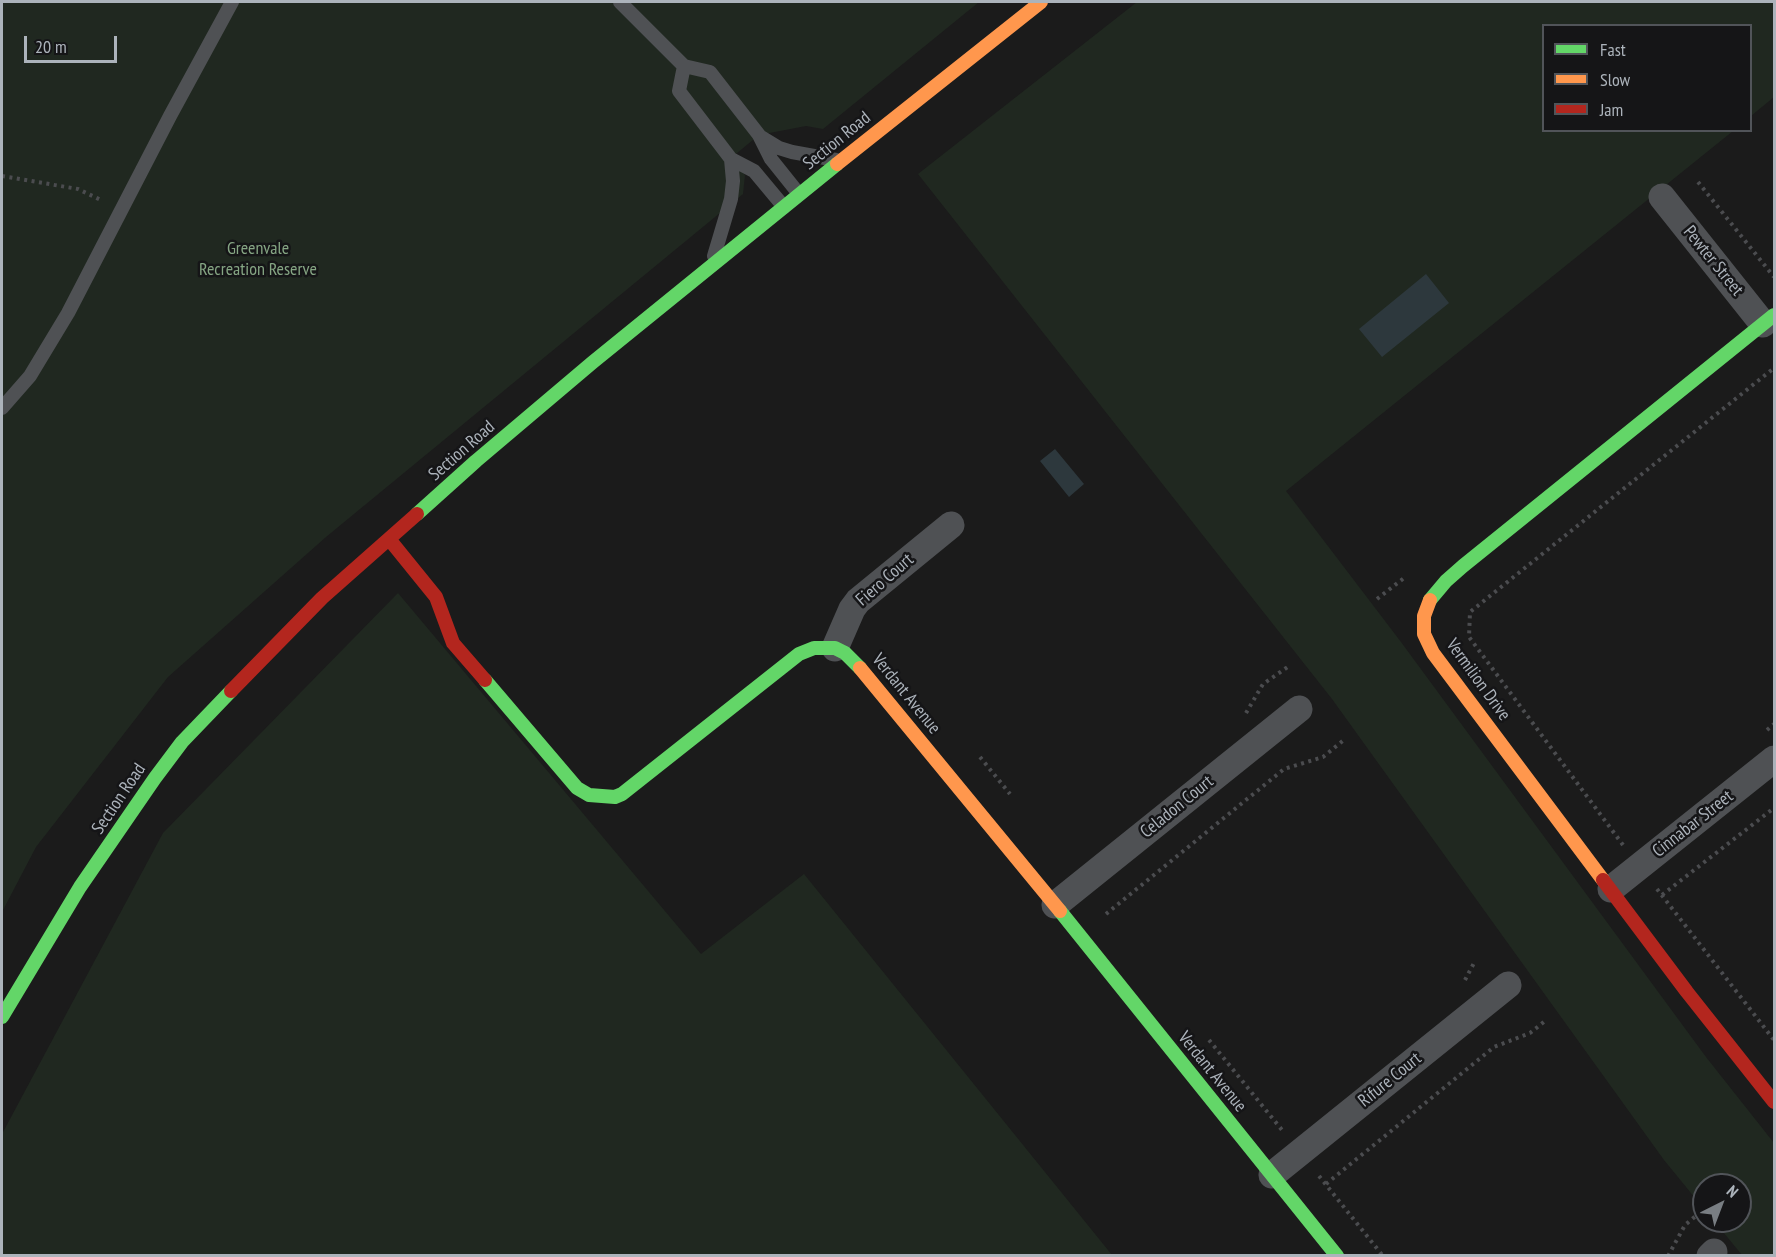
<!DOCTYPE html>
<style>
body{margin:0}
#map{position:relative;width:1776px;height:1257px;overflow:hidden;background:#1b1b1b;font-family:"PT Sans Narrow",sans-serif}
canvas{display:block}
.frame{position:absolute;inset:0;border:3px solid #acb3bb;pointer-events:none}
.legend{position:absolute;left:1542px;top:24px;width:210px;height:108px;box-sizing:border-box;background:#151517;border:2px solid #515459;margin:0;padding:8px 10px;list-style:none;font-size:18px;color:#acb3bb}
.legend li{display:flex;align-items:center;gap:12px;height:30px}
.legend b{width:30px;border:2px solid #515459}
.north{position:absolute;left:1692px;top:1173px;width:60px;height:60px;box-sizing:border-box;background:#151517;border:2px solid #515459;border-radius:50%;rotate:42deg;font-size:16px;font-weight:700;line-height:24px;text-align:center;color:#acb3bb}
.north::after{content:'';display:block;margin:auto;width:21px;height:27px;background:#797e83;clip-path:polygon(50% 0,100% 100%,50% 72%,0 100%)}
.scale{position:absolute;left:24px;top:36px;width:93px;height:27px;box-sizing:border-box;border:3px solid #acb3bb;border-top:0;padding-left:8px;font-size:18px;line-height:21px;white-space:nowrap;color:#acb3bb;-webkit-text-stroke:4px #151517;paint-order:stroke}
</style>
<div id="map">
<canvas width="1776" height="1257"></canvas>
<div class="frame"></div>
<ul class="legend">
<li><b style="height:8px;background:#63d668"></b>Fast</li>
<li><b style="height:8px;background:#ff974d"></b>Slow</li>
<li><b style="height:8px;background:#b3261e"></b>Jam</li>
</ul>
<div class="north">N</div>
<div class="scale">20 m</div>
</div>
<script>
const ctx = document.querySelector('canvas').getContext('2d');
ctx.lineJoin = 'round';
function fill(path, color) { ctx.fillStyle = color; ctx.fill(path, 'evenodd'); }
const toPath = rows => new Path2D(rows.map(r => 'M' + r).join(''));
function strokePath(path, color, width, dash) { ctx.strokeStyle = color; ctx.lineWidth = width; ctx.lineCap = dash ? 'butt' : 'round'; ctx.setLineDash(dash || []); ctx.stroke(path); }
function label(font, color, halo, rows, align = 'center') {
  ctx.font = font + ' "PT Sans Narrow",sans-serif'; ctx.lineWidth = 5; ctx.setLineDash([]); ctx.textBaseline = 'middle'; ctx.strokeStyle = halo; ctx.fillStyle = color; for (const [text, x, y, turn = 0] of rows) {
    ctx.save(); ctx.translate(x, y); ctx.rotate((+turn || 0) * Math.PI / 180); ctx.textAlign = isNaN(turn) ? turn : align; if (halo) ctx.strokeText(text, 0, 0); ctx.fillText(text, 0, 0); ctx.restore();
  }
}
fill(toPath([
 [2,2,979,2,823,129,806,126,759,135,731,158,745,175,743,194,326,537,168,677,36,847,2,912],
 [1137,2,1774,2,1774,97,1751,116,1750,26,1544,26,1544,130,1733,131,1286,491,1401,642,1706,1057,1774,1143,1774,1255,1742,1255,1714,1221,1740,1221,1740,1185,1704,1185,1704,1209,1664,1160,1332,699,918,174],
 [398,593,701,954,804,874,1112,1255,2,1256,2,1134,163,833]
]), '#202820');
fill(toPath([
 [1426,274,1449,303,1382,357,1359,329],
 [1055,449,1084,484,1069,497,1040,461]
]), '#2d383d');
strokePath(toPath([
 [2,176,78,189,103,201],
 [1698,182,1774,277],
 [1377,599,1404,578],
 [1246,713,1263,684,1289,666],
 [1767,730,1774,724],
 [980,757,1010,794],
 [1623,845,1469,637,1470,612,1774,368],
 [1657,889,1774,1040],
 [1662,895,1774,808],
 [1106,914,1284,769,1323,757,1345,739],
 [1465,980,1475,961],
 [1209,1040,1282,1130],
 [1319,1176,1383,1256],
 [1326,1184,1494,1047,1530,1033,1545,1021],
 [1668,1256,1685,1225,1697,1215]
]), '#4b4c4f', 4, [3, 4.5]);
strokePath(toPath([
 [620,2,684,66,710,72,759,135,771,159,799,194],
 [684,66,679,91,731,159,754,171,784,207],
 [761,137,779,148,792,152,836,160],
 [714,256,731,199,733,181,731,159],
 [2,408,30,376,68,313,170,116,232,2]
]), '#4f5154', 14);
strokePath(toPath([
 [1662,197,1763,324],
 [835,648,852,609,858,601,951,525],
 [1611,889,1774,759],
 [1055,905,1299,709],
 [1272,1175,1508,985],
 [1710,1256,1714,1252]
]), '#4f5154', 27);
strokePath(toPath([
 [417,514,476,461,593,362,837,164],
 [1430,600,1446,581,1463,566,1774,315],
 [485,680,577,788,589,795,615,797,622,794,799,654,814,648,835,648,845,653,860,668],
 [1060,911,1337,1256],
 [2,1017,80,887,155,778,182,742,231,691]
]), '#63d668', 14);
strokePath(toPath([
 [837,164,1041,2],
 [1430,600,1424,616,1424,634,1433,653,1603,880],
 [860,668,1060,911]
]), '#ff974d', 14);
strokePath(toPath([
 [389,539,436,597,453,643,485,680],
 [231,691,322,598,417,514],
 [1603,880,1687,992,1774,1102]
]), '#b3261e', 14);
label('18px', '#acb3bb', '#151517', [
 ["Section Road",837,141,-39],
 ["Pewter Street",1713,261,51],
 ["Section Road",462,451,-41],
 ["Fiero Court",885,580,-41],
 ["Vermilion Drive",1478,680,54],
 ["Verdant Avenue",906,694,51],
 ["Section Road",119,799,-56],
 ["Celadon Court",1177,807,-39],
 ["Cinnabar Street",1693,824,-38],
 ["Verdant Avenue",1212,1072,51],
 ["Rifure Court",1390,1080,-39]
]);
label('18px', '#86a684', '#151517', [
 ["Greenvale",258,249],
 ["Recreation Reserve",258,270]
]);
</script>
